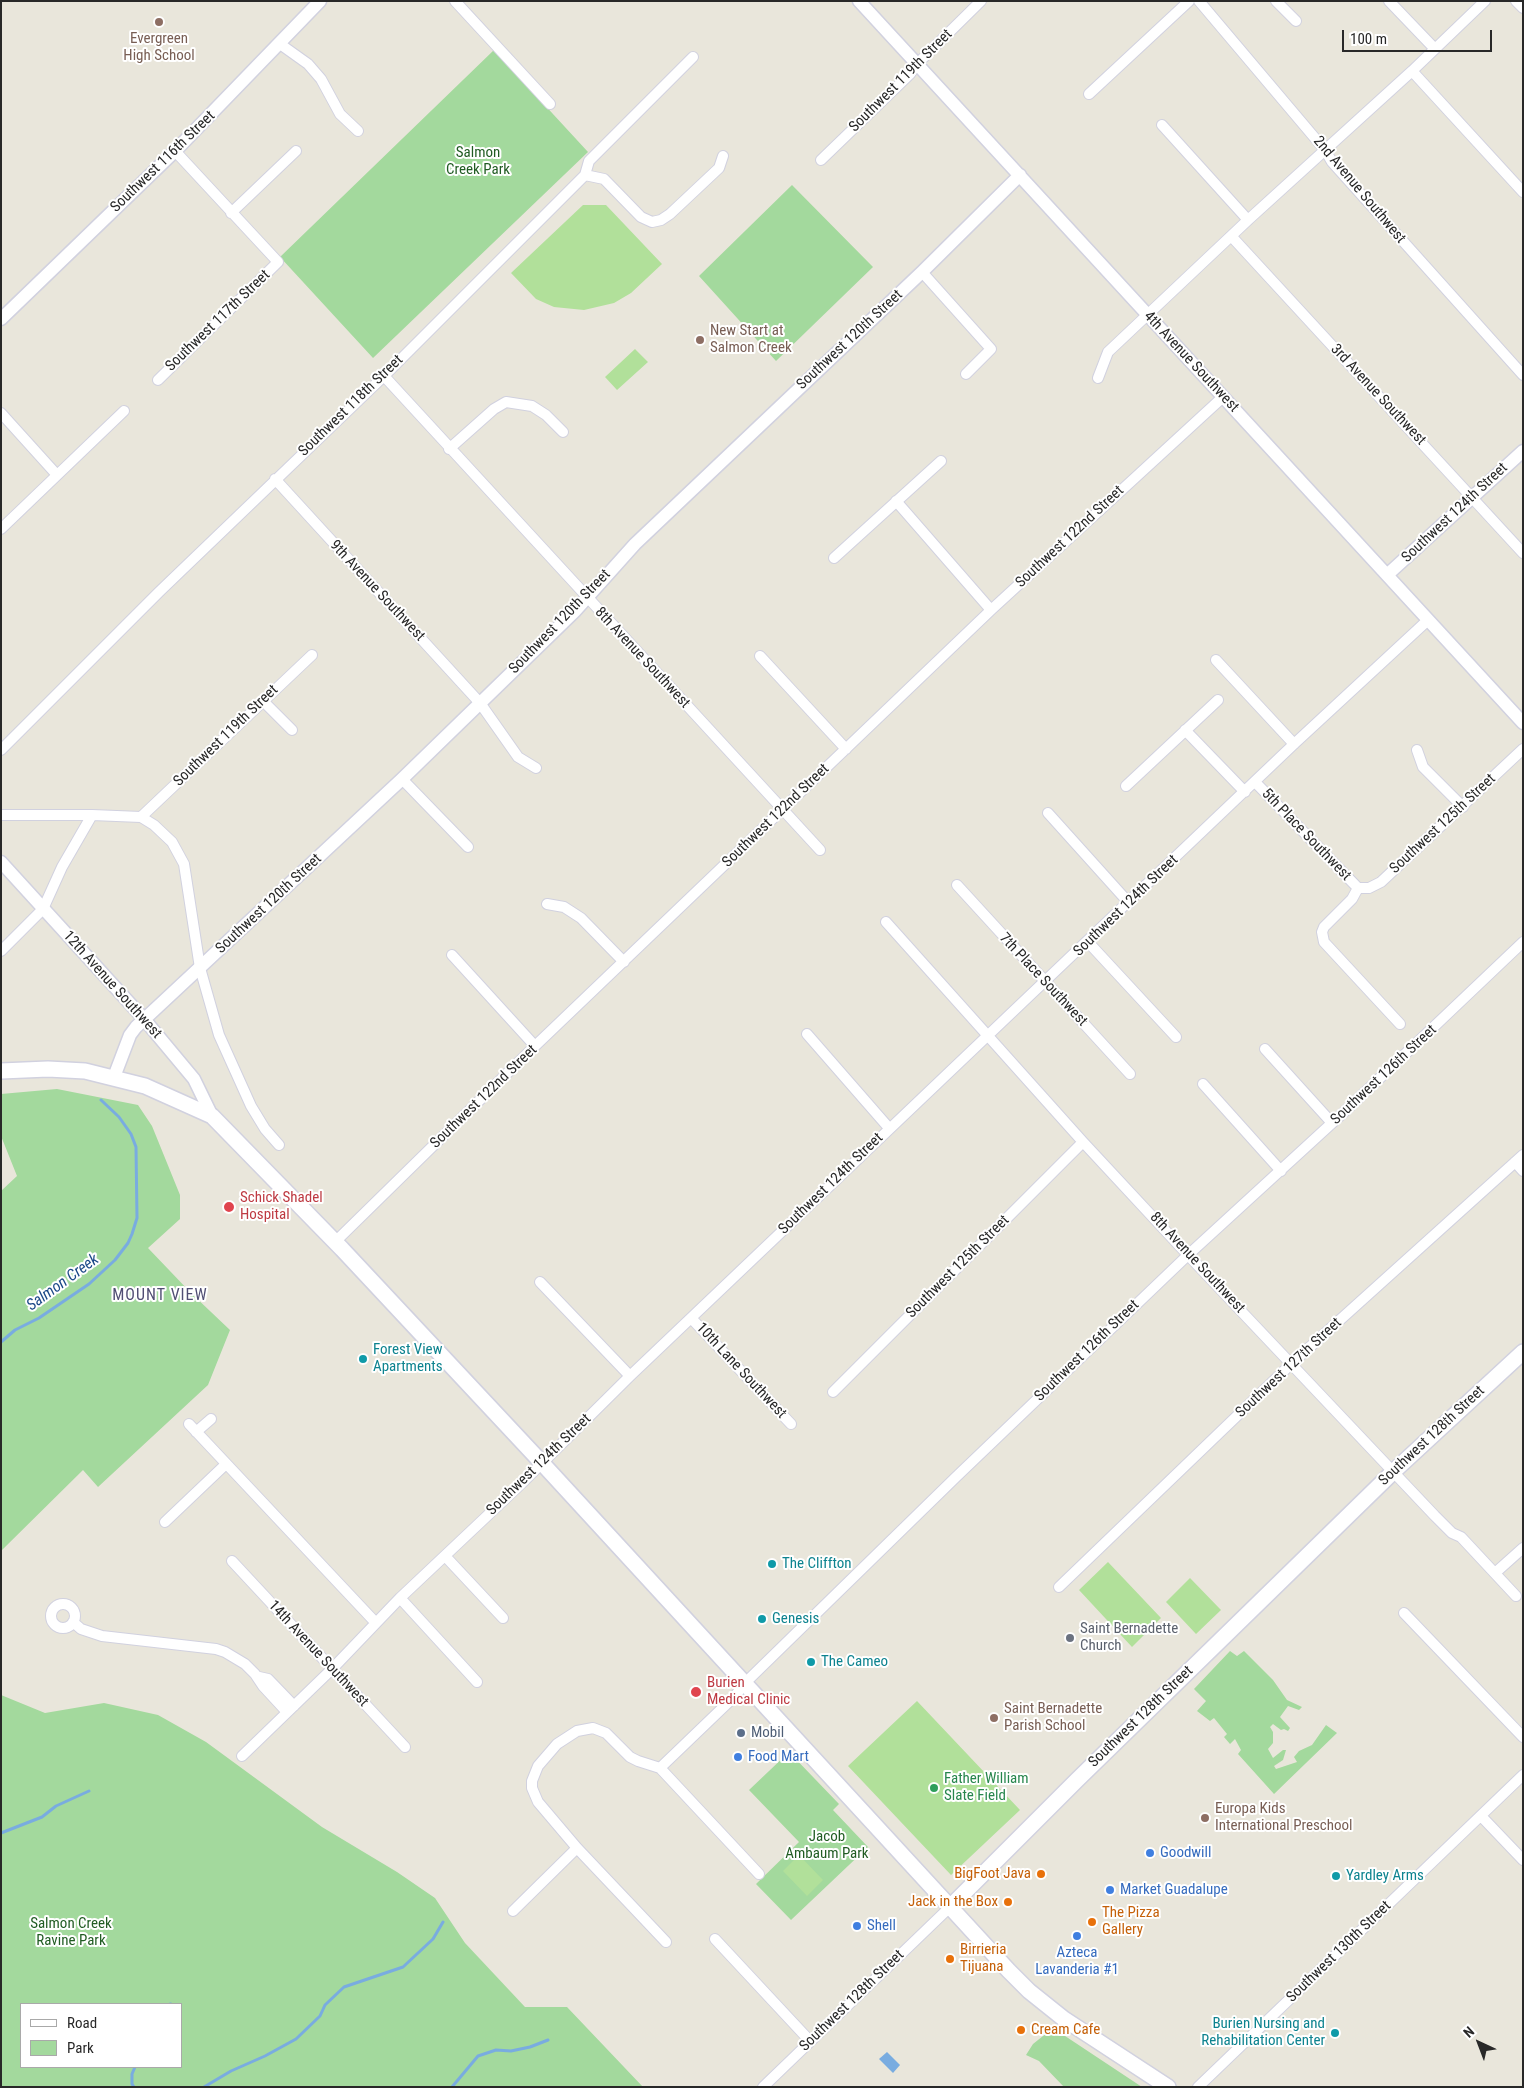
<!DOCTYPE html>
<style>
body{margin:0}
#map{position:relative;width:1524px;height:2088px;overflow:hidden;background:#e9e6db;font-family:"Roboto Condensed",sans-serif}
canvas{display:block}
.frame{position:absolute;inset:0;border:2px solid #282828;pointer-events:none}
.legend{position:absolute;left:20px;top:2003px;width:162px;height:65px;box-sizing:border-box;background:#fff;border:1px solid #a9a9a9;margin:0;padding:6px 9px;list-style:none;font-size:15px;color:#282828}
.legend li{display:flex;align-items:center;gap:10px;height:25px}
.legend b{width:25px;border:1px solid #a9a9a9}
.north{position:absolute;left:1454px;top:2018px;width:50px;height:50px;-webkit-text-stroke:4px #fff;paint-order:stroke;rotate:317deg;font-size:14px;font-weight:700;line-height:20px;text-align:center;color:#282828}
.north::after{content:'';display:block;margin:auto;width:18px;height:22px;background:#282828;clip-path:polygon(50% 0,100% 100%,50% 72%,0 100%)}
.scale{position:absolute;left:1342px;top:30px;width:150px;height:22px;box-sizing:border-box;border:2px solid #282828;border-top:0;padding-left:6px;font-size:15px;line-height:18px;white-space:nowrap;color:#282828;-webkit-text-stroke:4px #fff;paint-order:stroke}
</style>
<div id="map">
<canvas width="1524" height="2088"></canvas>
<div class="frame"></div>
<ul class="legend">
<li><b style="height:6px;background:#fff"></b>Road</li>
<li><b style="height:14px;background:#a3d99d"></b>Park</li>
</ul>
<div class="north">N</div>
<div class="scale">100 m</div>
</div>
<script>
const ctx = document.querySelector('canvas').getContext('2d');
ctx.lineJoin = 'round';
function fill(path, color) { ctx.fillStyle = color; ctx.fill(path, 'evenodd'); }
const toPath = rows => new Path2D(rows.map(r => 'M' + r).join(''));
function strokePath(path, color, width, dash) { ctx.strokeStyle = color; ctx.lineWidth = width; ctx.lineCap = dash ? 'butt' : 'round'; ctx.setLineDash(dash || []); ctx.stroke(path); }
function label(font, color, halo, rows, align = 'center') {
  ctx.font = font + ' "Roboto Condensed",sans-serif'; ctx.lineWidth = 4; ctx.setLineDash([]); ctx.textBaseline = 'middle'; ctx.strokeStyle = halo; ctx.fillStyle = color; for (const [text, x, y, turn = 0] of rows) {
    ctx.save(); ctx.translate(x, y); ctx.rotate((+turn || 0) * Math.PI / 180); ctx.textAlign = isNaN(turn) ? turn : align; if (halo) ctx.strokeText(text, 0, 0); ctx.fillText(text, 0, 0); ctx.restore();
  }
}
fill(toPath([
 [494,50,588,152,373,358,280,257],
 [792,185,873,267,776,361,699,276],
 [57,1089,138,1105,152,1126,180,1195,180,1219,148,1248,191,1293,230,1330,208,1385,98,1487,83,1470,1,1551,1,1191,17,1176,1,1136,1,1094],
 [1230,1651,1237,1656,1244,1651,1273,1680,1287,1700,1302,1707,1299,1710,1288,1706,1280,1717,1290,1728,1288,1731,1284,1729,1281,1730,1273,1724,1270,1727,1273,1732,1273,1743,1268,1749,1273,1758,1283,1750,1286,1750,1283,1760,1274,1766,1276,1769,1297,1762,1294,1757,1299,1751,1312,1745,1326,1725,1337,1733,1274,1794,1238,1754,1241,1750,1235,1739,1230,1744,1224,1737,1227,1734,1214,1718,1210,1721,1197,1711,1206,1701,1194,1689],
 [1,1695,45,1713,104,1703,158,1715,206,1742,322,1827,397,1872,435,1898,465,1943,525,2007,567,2007,643,2087,1,2087],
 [21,2004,181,2004,181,2067,21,2067],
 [789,1752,839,1804,833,1810,868,1847,791,1920,756,1884,799,1842,749,1790],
 [1053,2028,1142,2087,1064,2087,1039,2061,1026,2055,1033,2044]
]), '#a3d99d');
fill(toPath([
 [583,205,606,205,662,264,631,293,614,303,584,310,554,307,536,299,511,273],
 [635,349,648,362,617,390,605,377],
 [1108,1562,1161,1618,1132,1647,1079,1590],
 [1190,1578,1221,1610,1196,1634,1166,1602],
 [917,1701,1020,1810,951,1875,848,1766],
 [799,1855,823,1880,807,1896,783,1871]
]), '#b1e09a');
fill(toPath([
 [887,2052,900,2065,893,2073,879,2059]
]), '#79ace0');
strokePath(toPath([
 [1,1342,15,1330,39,1318,89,1284,115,1260,128,1243,132,1234,137,1218,136,1147,131,1134,119,1117,101,1100],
 [1,1833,42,1817,56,1806,89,1791],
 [170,2004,171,2004],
 [134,2087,132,2084,132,2074,135,2067],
 [204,2087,231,2071,265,2056,296,2039,320,2016,325,2005,344,1987,403,1967,433,1939,443,1922],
 [452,2087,478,2056,496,2050,511,2051,530,2047,548,2040]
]), '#79ace0', 3);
const minor = toPath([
 [455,1,550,104],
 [1199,1,1325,150,1332,162,1523,375],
 [1276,1,1296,21],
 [1389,1,1435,49],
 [1516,1,1523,8],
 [280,44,308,64,321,79,340,114,358,131],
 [1412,71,1523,192],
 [1089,94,1189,1],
 [1162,125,1248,220],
 [821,160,910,74,917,64,981,1],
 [585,175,604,179,641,217,652,222,661,220,670,214,719,168,723,156],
 [231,213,296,151],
 [1232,237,1523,553],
 [922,272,991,349,966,374],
 [384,376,820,850],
 [1098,378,1108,352,1248,220,1412,71,1485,1],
 [158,380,278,262,175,151],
 [1,413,57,475],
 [449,449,494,409,506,402,532,406,546,415,563,432],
 [275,479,480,703,518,757,536,768],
 [896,501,991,610],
 [1,529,124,411],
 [834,558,941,461],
 [760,656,846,749],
 [1216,660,1294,744],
 [263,701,292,730],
 [1185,730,1245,792],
 [1,750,159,592,384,376,585,175,589,161,693,57],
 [1417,750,1423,767,1463,807],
 [402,779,468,847],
 [1255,782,1358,888],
 [1126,786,1218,700],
 [1048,813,1129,903],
 [1,815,92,815,141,817,154,825,172,842,184,864,200,968,219,1035,251,1106,265,1129,279,1145],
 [141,817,312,655],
 [957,885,1130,1074],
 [1358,888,1369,888,1381,882,1523,749],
 [1358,888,1352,899,1324,927,1322,932,1324,942,1400,1024],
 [547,904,564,907,581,918,624,962],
 [886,922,1083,1142,1188,1255,1435,1516,1452,1533,1461,1537,1516,1596],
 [1088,942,1176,1037],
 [1,951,43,909,62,867,92,815],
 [452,955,535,1046],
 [807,1034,889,1128],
 [1265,1049,1332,1123],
 [1203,1084,1281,1171],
 [1515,1162,1523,1171],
 [335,1242,535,1046,991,610,1223,397],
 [540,1282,630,1376],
 [691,1318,791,1424],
 [833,1392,1083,1142],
 [189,1424,376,1623],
 [196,1432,211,1419],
 [165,1522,226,1464],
 [445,1556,503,1618],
 [232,1561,405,1747],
 [1495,1573,1523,1548],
 [1059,1587,1291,1364,1523,1155],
 [400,1598,477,1682],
 '51 1616a12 12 0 1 1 24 0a12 12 0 1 1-24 0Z',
 [1404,1613,1523,1737],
 [73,1622,81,1629,102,1636,216,1649,225,1652,245,1664,255,1674,263,1686,287,1712],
 [259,1677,268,1679,294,1706],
 [242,1756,332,1669,400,1598,522,1483,630,1376,1294,744,1428,620],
 [660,1768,735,1696,745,1683,956,1477,1188,1255,1343,1113,1523,942],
 [1481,1816,1523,1860],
 [513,1911,577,1848],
 [715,1939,810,2041],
 [666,1942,577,1848,538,1802,532,1788,532,1781,538,1766,557,1744,577,1731,593,1728,606,1733,630,1757,638,1761,660,1768,759,1874],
 [763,2087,950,1907],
 [1198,2087,1523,1775]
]);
const tertiary = toPath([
 [859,1,1523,723],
 [1,319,175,151,320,1],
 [1387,575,1523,451],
 [1,862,144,1019,194,1079,212,1116],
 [114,1077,130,1035,136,1027,402,779,575,611,635,544,922,272,1020,175]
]);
const secondary = toPath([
 [1,1071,48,1069,85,1071,145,1086,212,1116,342,1249,542,1463,1009,1971,1029,1991,1064,2019,1168,2087],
 [950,1907,1077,1780,1394,1471,1523,1352]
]);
strokePath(minor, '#d1d1df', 12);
strokePath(tertiary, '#d1d1df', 15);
strokePath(secondary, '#d1d1df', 18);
strokePath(minor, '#fff', 10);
strokePath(tertiary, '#fff', 12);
strokePath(secondary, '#fff', 15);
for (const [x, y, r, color] of [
 [159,22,5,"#8d6e63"],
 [700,340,5,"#8d6e63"],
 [229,1207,6,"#e0444e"],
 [363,1359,5,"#0f9aa8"],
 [772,1564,5,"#0f9aa8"],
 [762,1619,5,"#0f9aa8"],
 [1070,1638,5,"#6b7280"],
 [811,1662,5,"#0f9aa8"],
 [696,1692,6,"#e0444e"],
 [994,1718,5,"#8d6e63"],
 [741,1733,5,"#5c6f8a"],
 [738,1757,5,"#3f7fe0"],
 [934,1788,5,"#2e9e5b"],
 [1205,1818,5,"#8d6e63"],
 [1150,1853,5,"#3f7fe0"],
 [1041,1874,5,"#e8710a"],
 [1336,1876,5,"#0f9aa8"],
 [1110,1890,5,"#3f7fe0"],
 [1008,1902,5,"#e8710a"],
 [1092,1922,5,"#e8710a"],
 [857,1926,5,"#3f7fe0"],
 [1077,1936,5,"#3f7fe0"],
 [950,1959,5,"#e8710a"],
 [1021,2030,5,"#e8710a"],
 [1335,2033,5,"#0f9aa8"]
]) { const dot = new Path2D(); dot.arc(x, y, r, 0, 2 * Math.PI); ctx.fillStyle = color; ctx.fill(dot); strokePath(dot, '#fff', 2); }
label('15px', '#785e54', '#fff', [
 ["Evergreen",159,39,"center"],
 ["High School",159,56,"center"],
 ["New Start at",710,331],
 ["Salmon Creek",710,348],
 ["Saint Bernadette",1004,1709],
 ["Parish School",1004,1726],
 ["Europa Kids",1215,1809],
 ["International Preschool",1215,1826]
], 'left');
label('15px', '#282828', '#fff', [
 ["Southwest 119th Street",901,81,-45],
 ["Southwest 116th Street",163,162,-44],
 ["2nd Avenue Southwest",1359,190,50],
 ["Southwest 117th Street",218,321,-44],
 ["Southwest 120th Street",850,340,-43],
 ["4th Avenue Southwest",1191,362,47],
 ["3rd Avenue Southwest",1378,395,47],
 ["Southwest 118th Street",351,406,-44],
 ["Southwest 124th Street",1455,513,-43],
 ["Southwest 122nd Street",1070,537,-43],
 ["9th Avenue Southwest",377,591,47],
 ["Southwest 120th Street",560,622,-46],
 ["8th Avenue Southwest",642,658,47],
 ["Southwest 119th Street",226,736,-44],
 ["Southwest 122nd Street",776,816,-44],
 ["Southwest 125th Street",1443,824,-43],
 ["5th Place Southwest",1306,835,46],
 ["Southwest 120th Street",269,904,-43],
 ["Southwest 124th Street",1126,906,-44],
 ["7th Place Southwest",1043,980,47],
 ["12th Avenue Southwest",112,985,48],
 ["Southwest 126th Street",1384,1075,-43],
 ["Southwest 122nd Street",484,1097,-44],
 ["Southwest 124th Street",831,1184,-44],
 ["8th Avenue Southwest",1197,1263,47],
 ["Southwest 125th Street",958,1267,-45],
 ["Southwest 126th Street",1087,1351,-44],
 ["Southwest 127th Street",1289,1368,-43],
 ["10th Lane Southwest",741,1371,47],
 ["Southwest 128th Street",1432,1436,-43],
 ["Southwest 124th Street",539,1465,-44],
 ["14th Avenue Southwest",318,1654,47],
 ["Southwest 128th Street",1141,1717,-44],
 ["Southwest 130th Street",1339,1952,-44],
 ["Southwest 128th Street",852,2001,-44]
]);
label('15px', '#215c23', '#fff', [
 ["Salmon",478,153],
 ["Creek Park",478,170],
 ["Jacob",827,1837],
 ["Ambaum Park",827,1854],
 ["Salmon Creek",71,1924],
 ["Ravine Park",71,1941]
]);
label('15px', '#be3a42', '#fff', [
 ["Schick Shadel",240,1198],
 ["Hospital",240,1215],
 ["Burien",707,1683],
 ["Medical Clinic",707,1700]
], 'left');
label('15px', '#0d838f', '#fff', [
 ["Forest View",373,1350],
 ["Apartments",373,1367],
 ["The Cliffton",782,1564],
 ["Genesis",772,1619],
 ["The Cameo",821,1662],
 ["Yardley Arms",1346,1876],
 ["Burien Nursing and",1325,2024,"right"],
 ["Rehabilitation Center",1325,2041,"right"]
], 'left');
label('15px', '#5b616d', '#fff', [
 ["Saint Bernadette",1080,1629],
 ["Church",1080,1646]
], 'left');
label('15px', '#4e5e75', '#fff', [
 ["Mobil",751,1733]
], 'left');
label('15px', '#366cbe', '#fff', [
 ["Food Mart",748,1757],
 ["Goodwill",1160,1853],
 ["Market Guadalupe",1120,1890],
 ["Shell",867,1926],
 ["Azteca",1077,1953,"center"],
 ["Lavanderia #1",1077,1970,"center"]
], 'left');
label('15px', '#27864d', '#fff', [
 ["Father William",944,1779],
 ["Slate Field",944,1796]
], 'left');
label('15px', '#c56008', '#fff', [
 ["BigFoot Java",1031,1874,"right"],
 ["Jack in the Box",998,1902,"right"],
 ["The Pizza",1102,1913],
 ["Gallery",1102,1930],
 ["Birrieria",960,1950],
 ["Tijuana",960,1967],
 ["Cream Cafe",1031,2030]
], 'left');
label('italic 16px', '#1c4988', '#fff', [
 ["Salmon Creek",63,1283,-36]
]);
ctx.letterSpacing = '1px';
label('16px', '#504e73', '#fff', [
 ["MOUNT VIEW",160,1296]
]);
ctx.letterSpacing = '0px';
</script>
